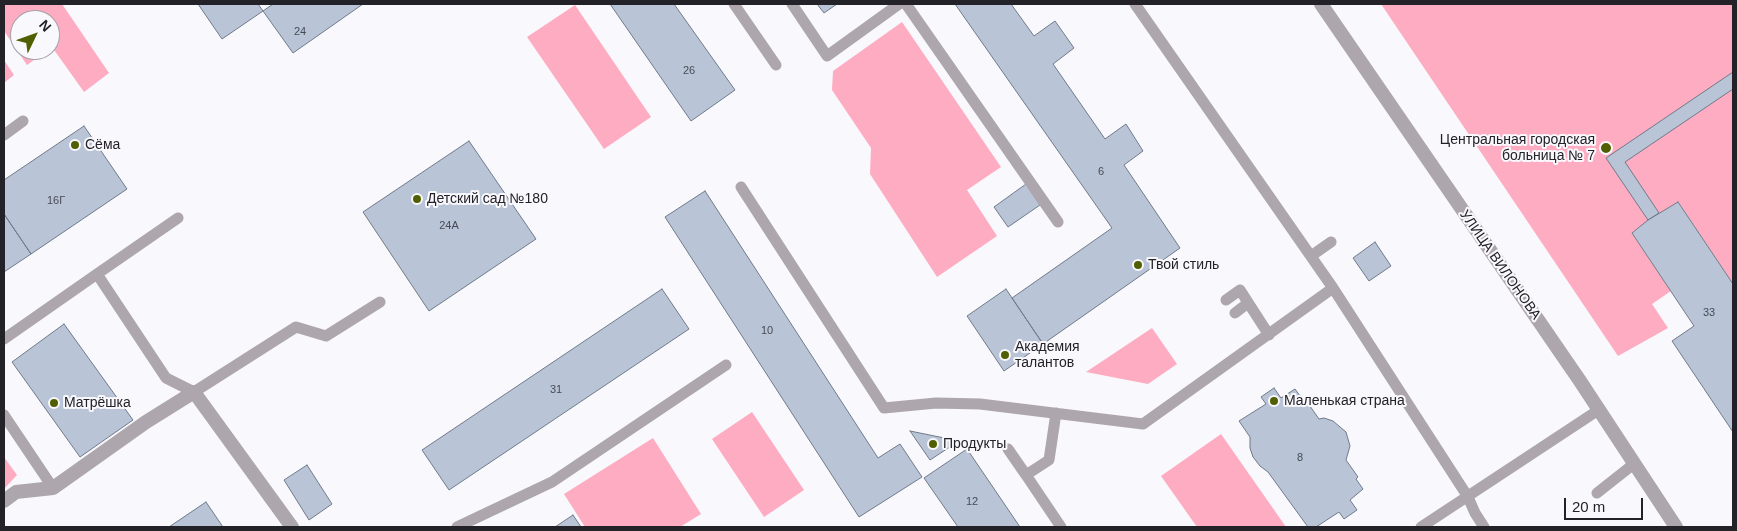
<!DOCTYPE html>
<meta charset="utf-8">
<style>
body{margin:0}
#map{position:relative;width:1737px;height:531px;overflow:hidden;background:#f9f8fc;font-family:Helvetica,sans-serif}
canvas{display:block}
.frame{position:absolute;inset:0;border:5px solid #232229;pointer-events:none}
.north{position:absolute;left:10px;top:10px;width:50px;height:50px;box-sizing:border-box;background:#f9f8fc;border:1px solid #a3a2a8;border-radius:50%;rotate:48deg;font-size:14px;font-weight:700;line-height:20px;text-align:center;color:#232229}
.north::after{content:'';display:block;margin:auto;width:18px;height:22px;background:#505f01;clip-path:polygon(50% 0,100% 100%,50% 72%,0 100%)}
.scale{position:absolute;left:1564px;top:498px;width:79px;height:22px;box-sizing:border-box;border:2px solid #232229;border-top:0;padding-left:6px;font-size:15px;line-height:18px;white-space:nowrap;color:#232229;-webkit-text-stroke:4px #f9f8fc;paint-order:stroke}
</style>
<div id="map">
<canvas width="1737" height="531"></canvas>
<div class="frame"></div>
<div class="north">N</div>
<div class="scale">20 m</div>
</div>
<script>
const ctx = document.querySelector('canvas').getContext('2d');
ctx.lineJoin = 'round';
function fill(path, color) { ctx.fillStyle = color; ctx.fill(path, 'evenodd'); }
const toPath = rows => new Path2D(rows.map(r => 'M' + r).join(''));
function strokePath(path, color, width, dash) { ctx.strokeStyle = color; ctx.lineWidth = width; ctx.lineCap = dash ? 'butt' : 'round'; ctx.setLineDash(dash || []); ctx.stroke(path); }
function label(font, color, halo, rows, align = 'center') {
  ctx.font = font + ' Helvetica,sans-serif'; ctx.lineWidth = 4; ctx.setLineDash([]); ctx.textBaseline = 'middle'; ctx.strokeStyle = halo; ctx.fillStyle = color; for (const [text, x, y, turn = 0] of rows) {
    ctx.save(); ctx.translate(x, y); ctx.rotate((+turn || 0) * Math.PI / 180); ctx.textAlign = isNaN(turn) ? turn : align; if (halo) ctx.strokeText(text, 0, 0); ctx.fillText(text, 0, 0); ctx.restore();
  }
}
fill(toPath([
 [4,4,62,4,109,73,84,92,52,47,50,48,50,20,20,20,20,50,48,50,27,65,4,31],
 [1381,4,1733,4,1733,284,1678,202,1632,233,1671,291,1652,304,1668,328,1618,356],
 [575,5,651,117,604,149,527,37],
 [902,22,1001,167,967,190,997,236,937,277,870,174,871,148,832,90,833,71],
 [4,60,14,75,4,83],
 [1152,328,1177,364,1148,384,1086,372],
 [752,412,804,490,764,517,712,439],
 [1221,434,1286,527,1197,527,1161,476],
 [653,438,701,514,680,527,585,527,564,494],
 [4,457,17,475,4,489]
]), '#feacc2');
const building = toPath([
 [198,4,258,4,263,11,222,39,198,4],
 [273,4,363,4,293,53,263,11,273,4],
 [610,4,674,4,735,90,691,121,610,4],
 [817,4,837,4,824,13,817,4],
 [955,4,1011,4,1034,36,1055,21,1074,48,1053,64,1105,139,1126,124,1143,151,1124,165,1180,248,1043,344,1012,298,1112,228,955,4],
 [1733,72,1733,89,1625,162,1659,213,1648,220,1606,158,1733,72],
 [84,126,127,189,31,254,4,214,4,180,84,126],
 [469,141,536,239,429,311,363,212,469,141],
 [1026,184,1040,205,1008,227,994,207,1026,184],
 [705,191,878,458,900,444,922,477,859,517,665,217,705,191],
 [1678,202,1733,284,1733,432,1672,341,1694,326,1632,233,1648,220,1678,202],
 [4,214,31,254,4,272,4,214],
 [1375,242,1391,266,1369,281,1353,258,1375,242],
 [662,289,689,329,449,490,422,450,662,289],
 [1006,289,1043,344,1004,371,967,316,1006,289],
 [64,324,133,420,80,457,12,362,64,324],
 [1274,388,1281,398,1295,389,1303,400,1305,399,1319,419,1324,418,1333,421,1346,432,1350,446,1346,460,1358,477,1356,479,1363,489,1350,500,1357,510,1344,519,1339,512,1316,527,1308,527,1268,472,1260,466,1253,457,1250,448,1250,437,1239,421,1266,404,1261,397,1274,388],
 [910,431,959,441,930,460,910,431],
 [967,449,1020,527,958,527,924,478,967,449],
 [307,465,332,504,309,520,284,480,307,465],
 [206,502,223,527,169,527,206,502],
 [573,515,581,527,555,527,573,515]
]);
fill(building, '#b9c5d7');
strokePath(building, '#6f7a8a', 1);
strokePath(toPath([
 [734,4,776,65],
 [792,4,827,56,899,4],
 [906,4,1058,222],
 [1135,4,1333,288,1468,497,1475,513,1484,527],
 [4,135,23,121],
 [741,187,884,408,936,403,980,404,1143,424,1333,288],
 [1311,256,1331,242],
 [97,274,178,218],
 [1226,300,1240,290,1269,335],
 [1235,313,1248,303],
 [4,339,97,274,166,378,194,392,296,327,326,336,380,302],
 [1056,413,1049,460,1026,475,1061,527],
 [4,415,53,488],
 [1008,449,1026,475],
 [1597,493,1635,463],
 [457,527,552,482,726,365],
 [1421,527,1600,409]
]), '#ada6ac', 11);
strokePath(toPath([
 [4,501,16,492,53,488,146,422,194,392,292,527]
]), '#ada6ac', 14);
strokePath(toPath([
 [1321,4,1580,381,1676,527]
]), '#ada6ac', 14);
for (const [x, y, r, color] of [
 [75,145,5,"#505f01"],
 [1606,148,6,"#505f01"],
 [417,199,5,"#505f01"],
 [1138,265,5,"#505f01"],
 [1005,355,5,"#505f01"],
 [1274,401,5,"#505f01"],
 [54,403,5,"#505f01"],
 [933,444,5,"#505f01"]
]) { const dot = new Path2D(); dot.arc(x, y, r, 0, 2 * Math.PI); ctx.fillStyle = color; ctx.fill(dot); strokePath(dot, '#f9f8fc', 2); }
label('11px', '#484b54', null, [
 ["24",300,32],
 ["26",689,71],
 ["6",1101,172],
 ["16Г",56,201],
 ["24А",449,226],
 ["33",1709,313],
 ["10",767,331],
 ["31",556,390],
 ["8",1300,458],
 ["12",972,502]
]);
label('14px', '#232229', '#f9f8fc', [
 ["Центральная городская",1595,140,"right"],
 ["больница № 7",1595,156,"right"],
 ["Сёма",85,145],
 ["Детский сад №180",427,199],
 ["Твой стиль",1148,265],
 ["Академия",1015,347],
 ["талантов",1015,363],
 ["Маленькая страна",1284,401],
 ["Матрёшка",64,403],
 ["Продукты",943,444]
], 'left');
label('14px', '#232229', '#f9f8fc', [
 ["УЛИЦА ВИЛОНОВА",1500,265,55]
]);
</script>
